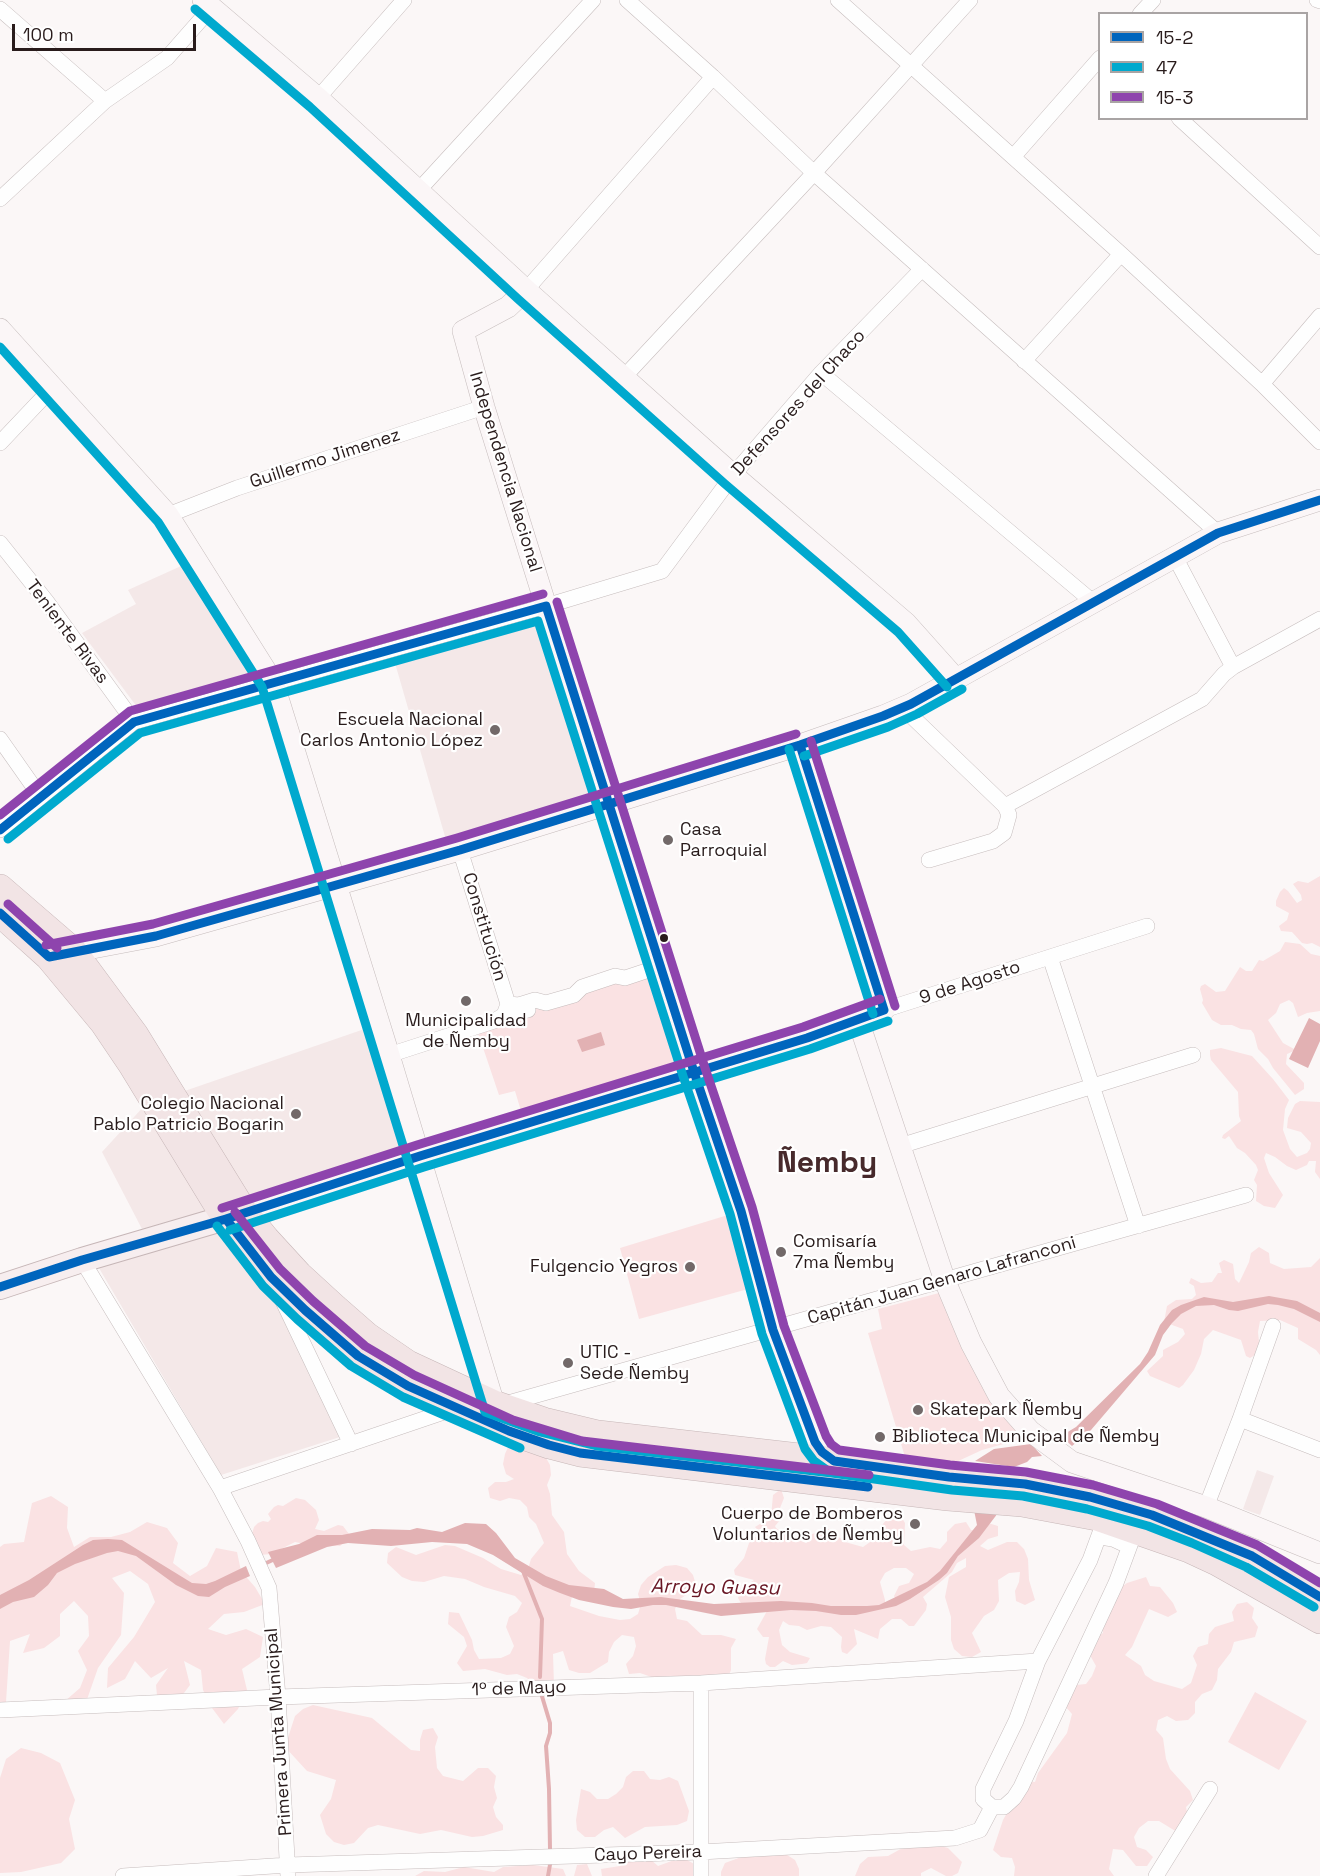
<!DOCTYPE html>
<meta charset="utf-8">
<style>
body{margin:0}
#map{position:relative;width:1320px;height:1876px;overflow:hidden;background:#fbf7f7;font-family:"Space Grotesk",sans-serif}
canvas{display:block}
.legend{position:absolute;left:1098px;top:12px;width:210px;height:108px;box-sizing:border-box;background:#fff;border:2px solid #a9a4a4;margin:0;padding:8px 10px;list-style:none;font-size:18px;color:#291c1c}
.legend li{display:flex;align-items:center;gap:12px;height:30px}
.legend b{width:30px;border:2px solid #a9a4a4}
.scale{position:absolute;left:12px;top:24px;width:184px;height:27px;box-sizing:border-box;border:3px solid #291c1c;border-top:0;padding-left:8px;font-size:18px;line-height:21px;white-space:nowrap;color:#291c1c;-webkit-text-stroke:4px #fff;paint-order:stroke}
</style>
<div id="map">
<canvas width="1320" height="1876"></canvas>
<ul class="legend">
<li><b style="height:8px;background:#0065bd"></b>15-2</li>
<li><b style="height:8px;background:#00a9ce"></b>47</li>
<li><b style="height:8px;background:#8e44ad"></b>15-3</li>
</ul>
<div class="scale">100 m</div>
</div>
<script>
const ctx = document.querySelector('canvas').getContext('2d');
ctx.lineJoin = 'round';
function fill(path, color) { ctx.fillStyle = color; ctx.fill(path, 'evenodd'); }
const toPath = rows => new Path2D(rows.map(r => 'M' + r).join(''));
function strokePath(path, color, width, dash) { ctx.strokeStyle = color; ctx.lineWidth = width; ctx.lineCap = dash ? 'butt' : 'round'; ctx.setLineDash(dash || []); ctx.stroke(path); }
function label(font, color, halo, rows, align = 'center') {
  ctx.font = font + ' "Space Grotesk",sans-serif'; ctx.lineWidth = 4.5; ctx.setLineDash([]); ctx.textBaseline = 'middle'; ctx.strokeStyle = halo; ctx.fillStyle = color; for (const [text, x, y, turn = 0] of rows) {
    ctx.save(); ctx.translate(x, y); ctx.rotate((+turn || 0) * Math.PI / 180); ctx.textAlign = isNaN(turn) ? turn : align; if (halo) ctx.strokeText(text, 0, 0); ctx.fillText(text, 0, 0); ctx.restore();
  }
}
fill(toPath([
 [190,562,259,676,140,711,82,633,136,604,128,590],
 [540,622,597,796,446,840,395,663],
 [379,1024,420,1156,244,1212,173,1095],
 [145,1105,206,1213,142,1229,102,1152],
 [215,1229,242,1266,273,1295,343,1436,221,1475,96,1263],
 [1257,1470,1274,1476,1260,1515,1243,1509]
]), '#f4e8e8');
fill(toPath([
 [1320,876,1320,947,1312,943,1307,944,1302,943,1292,932,1281,931,1279,926,1287,920,1289,913,1276,906,1276,901,1280,892,1284,888,1288,891,1297,903,1302,900,1301,895,1293,884,1298,881,1308,883],
 [1285,942,1300,944,1311,954,1320,956,1320,1011,1307,1013,1298,1017,1293,1003,1289,1000,1280,1004,1276,1013,1268,1020,1283,1043,1296,1050,1287,1054,1286,1064,1304,1083,1304,1089,1295,1095,1273,1068,1268,1059,1258,1049,1254,1034,1251,1030,1241,1029,1232,1025,1221,1025,1212,1020,1202,1003,1203,1000,1200,989,1201,986,1205,984,1216,992,1225,991,1240,967,1246,971,1252,971,1259,960,1263,961,1280,951],
 [654,971,683,1063,521,1111,515,1091,499,1095,476,1027],
 [1221,1048,1252,1056,1273,1079,1289,1100,1285,1109,1283,1130,1290,1149,1297,1157,1307,1153,1310,1149,1311,1143,1301,1132,1287,1128,1288,1118,1295,1104,1300,1101,1320,1102,1320,1179,1315,1172,1316,1161,1309,1161,1307,1165,1296,1170,1287,1166,1275,1157,1266,1153,1264,1158,1269,1173,1283,1195,1275,1208,1264,1206,1256,1201,1257,1185,1254,1180,1258,1170,1256,1165,1245,1153,1237,1148,1229,1136,1225,1139,1222,1138,1223,1135,1241,1121,1239,1116,1238,1092,1211,1060,1210,1055,1210,1050],
 [741,1211,759,1286,639,1319,620,1248],
 [1259,1247,1269,1253,1270,1263,1284,1269,1311,1267,1320,1258,1320,1355,1316,1350,1298,1339,1298,1328,1280,1320,1260,1321,1258,1332,1260,1352,1250,1358,1246,1356,1241,1340,1213,1330,1204,1339,1201,1354,1194,1370,1183,1385,1179,1388,1150,1376,1147,1371,1163,1356,1163,1350,1178,1342,1185,1334,1183,1329,1164,1322,1167,1306,1176,1300,1192,1299,1196,1295,1194,1286,1189,1283,1191,1278,1201,1283,1212,1282,1218,1273,1222,1273,1219,1263,1224,1260,1233,1264,1235,1279,1239,1283,1249,1262,1251,1253],
 [939,1293,979,1376,1025,1438,982,1450,954,1463,905,1457,868,1333,882,1329,878,1309],
 [509,1445,545,1456,550,1465,551,1475,547,1485,550,1494,552,1515,564,1532,567,1554,579,1571,595,1583,594,1593,572,1596,570,1606,599,1616,620,1620,630,1619,638,1614,641,1604,638,1594,641,1585,648,1577,665,1566,676,1565,687,1568,693,1575,696,1585,689,1593,680,1599,675,1609,677,1619,687,1621,702,1635,721,1635,736,1639,731,1648,731,1670,727,1680,660,1680,640,1673,629,1674,626,1664,633,1656,636,1646,634,1637,622,1635,614,1642,609,1652,608,1662,590,1673,579,1673,569,1670,563,1651,553,1654,554,1685,535,1686,527,1678,517,1674,507,1675,485,1669,463,1671,457,1663,467,1646,464,1637,448,1624,449,1612,459,1613,472,1640,474,1650,479,1659,501,1658,510,1654,514,1646,506,1627,509,1617,517,1612,522,1603,515,1596,484,1587,465,1579,444,1576,424,1582,412,1581,402,1577,387,1563,388,1553,396,1547,416,1555,445,1545,455,1546,483,1558,501,1569,521,1575,528,1569,531,1559,544,1543,536,1524,529,1517,527,1507,520,1500,509,1498,500,1501,490,1498,488,1488,495,1482,506,1482,514,1479,506,1474,503,1464,505,1454],
 [781,1489,784,1498,780,1508,782,1518,775,1526,776,1528,786,1535,806,1543,811,1539,812,1534,829,1529,845,1542,863,1547,880,1535,882,1525,889,1517,900,1515,905,1523,904,1545,911,1551,930,1547,940,1549,947,1541,947,1532,955,1524,966,1522,971,1530,980,1531,988,1523,998,1526,998,1536,988,1539,980,1546,988,1550,1007,1542,1017,1542,1024,1549,1028,1559,1029,1580,1035,1600,1025,1605,1016,1601,1015,1591,1019,1582,1020,1572,1009,1573,998,1580,999,1601,994,1610,984,1616,972,1633,981,1652,972,1657,962,1656,954,1649,951,1640,951,1617,945,1597,949,1577,966,1567,966,1558,957,1563,952,1572,923,1597,927,1604,926,1610,914,1626,909,1626,901,1619,892,1619,880,1629,878,1639,854,1629,857,1644,847,1654,842,1652,841,1647,842,1637,831,1627,821,1626,807,1630,799,1626,789,1625,783,1621,779,1630,782,1645,790,1652,810,1658,807,1663,802,1664,792,1665,783,1661,775,1667,770,1667,766,1664,765,1659,769,1637,763,1637,757,1629,767,1611,743,1607,738,1598,741,1589,754,1580,735,1575,734,1570,744,1558,749,1543,760,1533,755,1527,771,1517,773,1495],
 [894,1568,906,1568,914,1574,909,1583,899,1586,894,1596,897,1602,885,1607,885,1600,880,1582,885,1573],
 [51,1496,68,1507,67,1528,74,1547,90,1537,111,1537,130,1532,147,1522,167,1528,178,1543,173,1563,190,1576,207,1566,216,1548,237,1552,241,1571,255,1587,265,1604,244,1612,224,1614,208,1629,226,1635,246,1629,263,1637,260,1657,242,1669,247,1690,238,1709,224,1724,212,1708,203,1690,201,1670,184,1661,190,1685,178,1701,158,1706,156,1685,168,1668,151,1678,135,1661,125,1679,107,1688,108,1668,134,1637,155,1602,148,1584,130,1571,112,1578,124,1593,121,1635,98,1668,84,1708,65,1701,80,1688,87,1670,78,1651,89,1636,88,1616,74,1601,60,1614,60,1636,44,1648,23,1653,30,1634,10,1641,6,1702,0,1703,0,1547,4,1544,24,1542,32,1503],
 [296,1498,305,1500,316,1510,319,1520,315,1529,324,1531,338,1525,343,1526,349,1534,348,1539,340,1546,305,1544,295,1542,271,1554,260,1555,251,1537,254,1527,258,1523,263,1521,268,1522,271,1519,268,1514,274,1507,278,1505,283,1506],
 [1146,1577,1150,1586,1160,1587,1173,1603,1177,1612,1168,1617,1149,1609,1132,1647,1125,1655,1141,1666,1145,1675,1154,1681,1182,1689,1191,1683,1197,1665,1193,1656,1198,1647,1208,1644,1209,1634,1215,1627,1234,1621,1232,1612,1237,1604,1247,1602,1254,1608,1252,1618,1258,1627,1255,1637,1234,1642,1231,1652,1218,1669,1217,1680,1212,1690,1202,1694,1195,1702,1195,1713,1188,1720,1176,1721,1167,1716,1158,1720,1156,1730,1163,1738,1166,1759,1170,1769,1190,1791,1193,1800,1186,1807,1188,1817,1177,1832,1159,1821,1148,1821,1139,1828,1134,1837,1137,1847,1146,1850,1153,1857,1147,1866,1136,1866,1123,1850,1113,1849,1109,1869,1114,1876,1014,1876,1015,1867,1012,1858,1001,1857,993,1850,1003,1820,1025,1781,1035,1782,1038,1773,1067,1733,1072,1714,1065,1706,1076,1685,1086,1684,1092,1676,1096,1666,1091,1657,1089,1648,1094,1638,1103,1633,1102,1622,1111,1594,1127,1583],
 [1255,1692,1307,1721,1279,1770,1228,1742],
 [313,1705,372,1718,411,1750,420,1751,420,1740,423,1730,433,1728,438,1737,435,1747,437,1768,443,1776,463,1781,478,1768,488,1768,496,1776,494,1787,497,1798,493,1807,496,1817,503,1825,503,1830,483,1836,472,1837,441,1830,420,1834,378,1825,368,1828,354,1843,344,1845,334,1842,326,1834,320,1815,331,1799,336,1780,307,1771,285,1747,295,1716,303,1709],
 [21,1748,41,1753,60,1763,75,1800,69,1819,75,1849,61,1863,21,1872,0,1873,0,1778,6,1759],
 [633,1771,644,1771,650,1779,660,1780,669,1777,678,1781,689,1811,687,1821,677,1825,645,1827,625,1838,613,1827,604,1830,595,1837,585,1837,577,1830,576,1820,581,1789,590,1792,597,1799,608,1799,616,1794,623,1787,626,1777],
 [937,1845,948,1848,962,1862,958,1873,952,1876,946,1876,931,1868,921,1873,921,1876,855,1876,860,1864,868,1857,888,1856,906,1846],
 [784,1853,795,1860,799,1869,799,1876,721,1876,721,1872,725,1863,744,1856],
 [650,1859,658,1866,677,1859,687,1860,696,1865,702,1876,602,1876,601,1869,620,1866,628,1860],
 [587,1864,592,1876,574,1876,577,1865],
 [533,1865,563,1869,566,1876,415,1876,424,1871,445,1872,464,1867,494,1872,503,1867]
]), '#fae2e3');
fill(toPath([
 [1309,1018,1320,1024,1320,1041,1308,1068,1289,1059],
 [601,1032,605,1045,582,1052,577,1040],
 [1269,1296,1297,1301,1320,1313,1320,1322,1294,1309,1278,1305,1268,1304,1238,1311,1229,1310,1214,1305,1196,1306,1181,1314,1172,1323,1163,1335,1155,1355,1091,1430,1072,1446,1061,1436,1076,1427,1140,1364,1148,1352,1160,1325,1172,1310,1181,1305,1204,1297,1233,1302],
 [1031,1444,1042,1456,1032,1457,1027,1462,1014,1467,975,1461,994,1449],
 [1001,1509,979,1538,958,1556,947,1573,939,1580,910,1599,896,1606,856,1615,841,1615,816,1611,791,1610,721,1616,666,1605,653,1605,631,1609,613,1607,579,1600,560,1593,543,1586,493,1555,467,1544,432,1542,391,1546,348,1543,327,1547,276,1568,268,1552,299,1544,317,1535,342,1535,372,1529,410,1530,417,1528,442,1532,465,1523,486,1524,496,1533,515,1558,546,1576,569,1585,604,1589,623,1599,661,1597,714,1604,781,1601,812,1603,831,1606,867,1606,879,1605,927,1582,940,1571,977,1525,974,1510],
 [108,1539,122,1540,192,1583,206,1584,215,1581,246,1566,250,1576,225,1587,209,1597,198,1596,176,1585,136,1556,118,1551,107,1553,75,1564,57,1573,48,1585,34,1597,13,1602,0,1609,0,1595,29,1580,83,1545,93,1540]
]), '#e2b1b3');
strokePath(toPath([
 [262,1565,277,1558],
 [523,1571,542,1619,540,1677],
 [541,1693,550,1723,550,1733,546,1746,549,1789,550,1849],
 [548,1876,551,1859]
]), '#e2b1b3', 4);
const street = toPath([
 [627,0,713,77,814,173,1218,533],
 [838,0,1121,254,1262,384,1320,442],
 [1317,0,1320,1],
 [0,9,105,101],
 [1140,14,1153,0],
 [318,98,404,0],
 [1179,118,1320,247],
 [1013,157,1100,58],
 [418,191,593,0],
 [0,199,105,101,167,58,211,8],
 [526,290,713,77],
 [1024,361,1121,254],
 [821,373,1093,602],
 [624,377,814,173,970,0],
 [1262,384,1320,316],
 [0,443,53,387],
 [168,515,237,488,484,407],
 [0,543,47,602,134,722],
 [1175,557,1233,667],
 [903,708,1005,806,1009,815,1004,833,993,841,929,860],
 [0,739,40,796],
 [1005,806,1202,699,1224,674,1233,667,1320,619],
 [0,830,134,722,546,606,662,571,733,475,821,373,922,269],
 [460,850,508,1004],
 [1050,957,1138,1226],
 [508,1004,519,1005,535,1000,546,1003,574,995,582,987,615,976,625,978,649,970,654,962,660,960],
 [884,1010,1147,926],
 [504,1015,528,1010],
 [389,1055,494,1021,504,1015,507,1007],
 [900,1146,1193,1055],
 [82,1260,220,1488,248,1541,269,1588,278,1697,288,1876],
 [280,1295,351,1444],
 [501,1405,1246,1195],
 [1240,1419,1320,1450],
 [220,1488,456,1408],
 [1206,1507,1240,1419,1273,1326],
 [1105,1519,1090,1560,1038,1661,1016,1721,983,1789,983,1799,992,1807,1004,1807,1014,1798,1021,1787,1116,1583,1136,1529],
 [1100,1537,1113,1539,1128,1546],
 [701,1683,701,1876],
 [0,1710,278,1697,701,1683,1038,1661],
 [123,1876,288,1865,700,1852,955,1838,980,1830,992,1807],
 [1156,1876,1210,1789]
]);
const secondary = toPath([
 [203,0,318,98,526,290,733,475,906,623,956,679],
 [526,290,508,307,463,331,484,407,546,606,694,1072,741,1211,773,1330,815,1442,822,1452,834,1461],
 [0,329,168,515,273,682,389,1055,494,1404],
 [61,954,156,936,460,850,800,745,883,716,911,704,1218,533,1320,500],
 [858,1020,945,1281,971,1343,999,1396,1030,1431,1072,1462,1206,1507,1320,1553],
 [244,1212,420,1156,807,1038,884,1010,800,745]
]);
const primary = toPath([
 [0,1287,82,1260,242,1213]
]);
const highway = toPath([
 [0,888,73,951,135,1035,244,1212,266,1239,299,1275,335,1308,367,1336,408,1364,494,1404,544,1421,598,1434,834,1461,954,1478,1025,1484,1090,1497,1152,1515,1197,1532,1252,1556,1320,1597],
 [0,913,49,957,103,1022,132,1065,226,1219,269,1274,305,1310,358,1356,408,1386,509,1431,549,1445,580,1453,948,1497,1022,1503,1097,1517,1189,1549,1217,1562,1320,1620]
]);
strokePath(street, '#c6bdbd', 16);
strokePath(secondary, '#c6bdbd', 22);
strokePath(primary, '#c6b6b7', 26);
strokePath(highway, '#c6b6b7', 28);
strokePath(street, '#fefefe', 15);
strokePath(secondary, '#fbf6f7', 21);
strokePath(primary, '#f7eeef', 24);
strokePath(highway, '#f2e4e5', 27);
strokePath(toPath([
 [800,745,884,1010],
 [0,830,134,722,546,606,694,1072,741,1211,773,1330,815,1442,822,1452,834,1461,949,1477,1025,1484,1090,1497,1152,1515,1252,1556,1320,1597],
 [0,913,49,957,156,936,460,850,800,745,883,716,911,704,1218,533,1320,500],
 [226,1219,271,1277,305,1310,358,1356,408,1386,509,1431,549,1445,580,1453,868,1487],
 [0,1287,82,1260,226,1219,420,1156,807,1038,884,1010]
]), '#0065bd', 9);
strokePath(toPath([
 [195,9,310,107,518,299,725,484,898,632,947,687],
 [0,347,158,522,262,687,485,1412,540,1432,597,1446,832,1473,952,1490,1023,1496,1087,1509,1148,1526,1192,1543,1246,1567,1314,1607],
 [789,749,873,1014],
 [804,756,888,727,917,714,962,689],
 [8,839,140,733,538,621,683,1076,730,1214,762,1334,805,1449,814,1461,828,1471,855,1476],
 [217,1226,263,1286,297,1319,351,1366,403,1397,520,1448],
 [230,1230,424,1167,810,1049,888,1021]
]), '#00a9ce', 9);
strokePath(toPath([
 [557,602,705,1068,752,1207,784,1326,826,1436,831,1444,839,1450,950,1465,1026,1472,1093,1485,1157,1504,1257,1545,1320,1583],
 [811,741,895,1006],
 [0,815,130,711,543,594],
 [8,904,57,948],
 [46,945,153,924,457,838,796,734],
 [222,1208,417,1145,803,1027,880,999],
 [235,1212,280,1269,313,1301,365,1346,414,1375,513,1420,582,1441,869,1475]
]), '#8e44ad', 9);
for (const [x, y, r, color] of [
 [495,730,6,"#726969"],
 [668,840,6,"#726969"],
 [664,938,5,"#291c1c"],
 [466,1001,6,"#726969"],
 [296,1114,6,"#726969"],
 [781,1252,6,"#726969"],
 [690,1267,6,"#726969"],
 [568,1363,6,"#726969"],
 [918,1410,6,"#726969"],
 [880,1437,6,"#726969"],
 [915,1524,6,"#726969"]
]) { const dot = new Path2D(); dot.arc(x, y, r, 0, 2 * Math.PI); ctx.fillStyle = color; ctx.fill(dot); strokePath(dot, '#fff', 2); }
label('18px', '#291c1c', '#fff', [
 ["Defensores del Chaco",799,403,-48],
 ["Guillermo Jimenez",325,459,-18],
 ["Independencia Nacional",505,472,73],
 ["Teniente Rivas",67,632,53],
 ["Constitución",484,927,73],
 ["9 de Agosto",970,983,-18],
 ["Capitán Juan Genaro Lafranconi",942,1281,-16],
 ["1º de Mayo",519,1689,-2],
 ["Primera Junta Municipal",279,1732,-94],
 ["Cayo Pereira",648,1854,-2]
]);
label('18px', '#291c1c', '#fff', [
 ["Escuela Nacional",483,720,"right"],
 ["Carlos Antonio López",483,741,"right"],
 ["Casa",680,830],
 ["Parroquial",680,851],
 ["Municipalidad",466,1021,"center"],
 ["de Ñemby",466,1042,"center"],
 ["Colegio Nacional",284,1104,"right"],
 ["Pablo Patricio Bogarin",284,1125,"right"],
 ["Comisaría",793,1242],
 ["7ma Ñemby",793,1263],
 ["Fulgencio Yegros",678,1267,"right"],
 ["UTIC -",580,1353],
 ["Sede Ñemby",580,1374],
 ["Skatepark Ñemby",930,1410],
 ["Biblioteca Municipal de Ñemby",892,1437],
 ["Cuerpo de Bomberos",903,1514,"right"],
 ["Voluntarios de Ñemby",903,1535,"right"]
], 'left');
label('italic 20px', '#691725', '#fff', [
 ["Arroyo Guasu",715,1588,1]
]);
label('bold 30px', '#472a2c', '#fff', [
 ["Ñemby",827,1164]
]);
</script>
